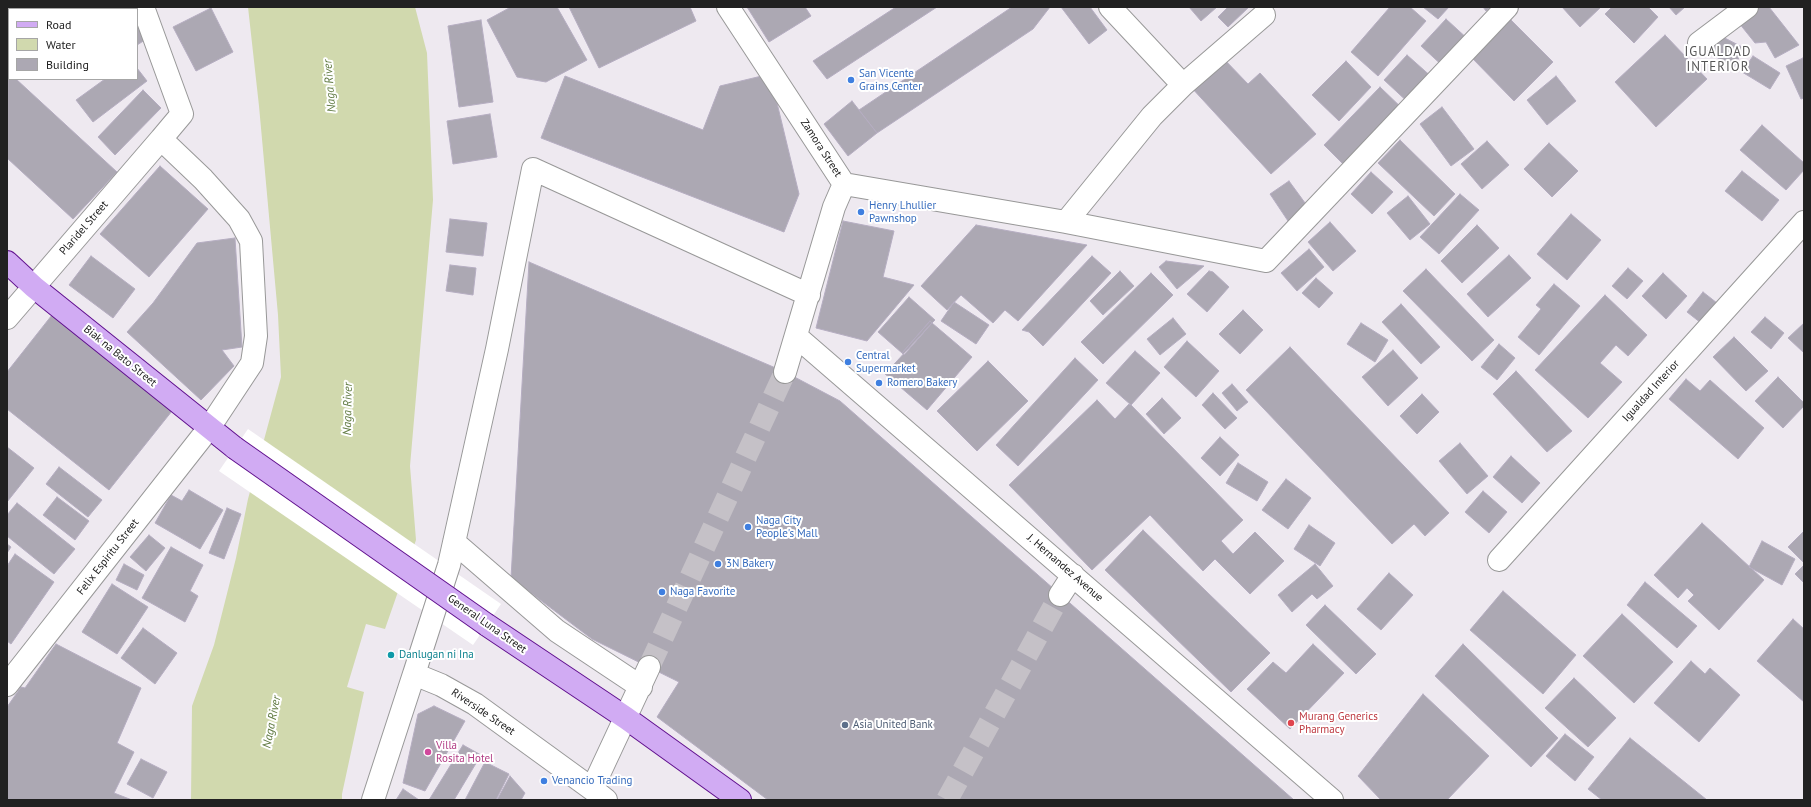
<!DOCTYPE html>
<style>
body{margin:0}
#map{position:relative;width:1811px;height:807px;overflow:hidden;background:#eee9f0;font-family:"PT Sans",sans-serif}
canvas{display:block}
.frame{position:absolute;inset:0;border:8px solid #212121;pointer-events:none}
.legend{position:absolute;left:8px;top:8px;width:130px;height:72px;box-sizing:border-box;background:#fff;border:1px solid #a6a6a6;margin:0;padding:5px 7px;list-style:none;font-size:12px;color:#212121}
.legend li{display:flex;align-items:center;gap:8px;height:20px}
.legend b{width:20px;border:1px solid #a6a6a6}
</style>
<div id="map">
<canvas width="1811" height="807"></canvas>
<div class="frame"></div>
<ul class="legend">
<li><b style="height:5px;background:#d1abf3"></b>Road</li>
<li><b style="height:11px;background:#d1d9ae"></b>Water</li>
<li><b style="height:11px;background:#aca8b3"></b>Building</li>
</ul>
</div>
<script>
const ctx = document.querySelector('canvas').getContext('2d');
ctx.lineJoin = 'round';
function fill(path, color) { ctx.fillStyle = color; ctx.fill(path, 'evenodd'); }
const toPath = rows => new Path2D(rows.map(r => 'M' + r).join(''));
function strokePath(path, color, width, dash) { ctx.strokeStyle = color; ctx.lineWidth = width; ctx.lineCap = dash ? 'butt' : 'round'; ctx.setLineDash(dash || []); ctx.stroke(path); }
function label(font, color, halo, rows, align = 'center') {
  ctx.font = font + ' "PT Sans",sans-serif'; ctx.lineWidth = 4; ctx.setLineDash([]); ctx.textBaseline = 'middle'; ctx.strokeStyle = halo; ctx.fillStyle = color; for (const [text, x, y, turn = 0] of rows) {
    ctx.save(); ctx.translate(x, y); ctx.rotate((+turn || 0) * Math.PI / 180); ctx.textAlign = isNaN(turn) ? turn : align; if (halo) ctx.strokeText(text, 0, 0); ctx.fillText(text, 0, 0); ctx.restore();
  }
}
fill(toPath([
 [248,7,415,7,427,53,433,200,410,466,416,540,385,629,366,624,347,687,364,692,342,794,342,800,191,800,192,706,214,645,236,558,248,499,281,377,278,315,259,106]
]), '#d1d9ae');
fill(toPath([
 [248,429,501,604,473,645,219,471]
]), '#fff');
const building = toPath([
 [54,7,127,7,128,9,55,9,54,7],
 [511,7,557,7,587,60,546,82,517,77,487,20,511,7],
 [569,7,690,7,696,21,599,68,569,7],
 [747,7,805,7,811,16,769,42,747,7],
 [896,7,937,7,827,79,813,61,896,7],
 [1012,7,1050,7,1033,29,877,133,859,110,1012,7],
 [1061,7,1090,7,1107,30,1089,44,1061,7],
 [1189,7,1217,7,1201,21,1189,7],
 [1228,7,1249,7,1228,27,1218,17,1228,7],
 [1390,7,1410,7,1426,21,1378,76,1351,52,1390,7],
 [1423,7,1449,7,1438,19,1423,7],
 [1483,7,1491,7,1486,11,1483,7],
 [1562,7,1601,7,1580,27,1562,7],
 [1612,7,1648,7,1658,17,1634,43,1605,14,1612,7],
 [1669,7,1685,7,1676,15,1669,7],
 [1760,7,1769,7,1799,45,1775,58,1766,42,1755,43,1739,23,1760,7],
 [211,8,233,52,196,71,173,27,211,8],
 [1446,19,1470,41,1445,68,1421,46,1446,19],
 [481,20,493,102,459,107,448,26,481,20],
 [1511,20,1553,62,1514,101,1472,58,1511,20],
 [137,26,145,40,137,45,137,26],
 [1665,35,1707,79,1656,127,1615,82,1665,35],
 [1719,35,1744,48,1734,67,1709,53,1719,35],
 [1407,55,1434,79,1411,105,1384,80,1407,55],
 [1753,56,1780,73,1770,89,1742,72,1753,56],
 [1222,57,1248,84,1260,73,1316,134,1271,174,1190,86,1222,57],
 [1803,58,1804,98,1801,99,1786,66,1803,58],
 [1346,61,1371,87,1339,121,1312,95,1346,61],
 [137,68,147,81,93,122,76,100,105,79,137,79,137,68],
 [7,71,9,73,9,79,16,79,117,172,73,219,7,158,7,71],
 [770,74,799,194,784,232,541,138,565,76,703,130,720,86,770,74],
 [1556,76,1576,101,1547,125,1527,100,1556,76],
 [1380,87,1406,112,1349,170,1324,145,1380,87],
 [143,90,161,108,115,155,98,137,143,90],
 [852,101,877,133,848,156,824,124,852,101],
 [1442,107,1474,149,1451,166,1420,124,1442,107],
 [490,114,497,157,453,164,447,121,490,114],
 [1762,125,1804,163,1804,170,1786,190,1740,150,1762,125],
 [1400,140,1455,194,1434,216,1378,163,1400,140],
 [1487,141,1509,165,1482,189,1461,164,1487,141],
 [1549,143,1578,171,1552,197,1524,169,1549,143],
 [160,166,208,209,149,277,100,234,160,166],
 [1742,171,1779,200,1762,221,1725,191,1742,171],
 [1371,172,1393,192,1372,214,1351,194,1371,172],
 [1289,181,1308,207,1288,221,1270,194,1289,181],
 [1460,194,1479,210,1439,254,1420,237,1460,194],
 [1408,196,1430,224,1410,240,1387,213,1408,196],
 [1571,214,1601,240,1567,280,1537,254,1571,214],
 [450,219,487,223,483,256,446,252,450,219],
 [843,221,894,231,883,277,914,285,867,341,816,328,843,221],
 [1330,222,1356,251,1333,271,1308,242,1330,222],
 [976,225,1087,245,1018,321,1005,310,993,323,961,295,947,310,921,286,976,225],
 [1477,225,1499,248,1462,283,1441,261,1477,225],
 [235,238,242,347,222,350,234,366,201,400,127,332,153,303,197,243,235,238],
 [1309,249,1324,267,1297,291,1281,273,1309,249],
 [1509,255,1531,278,1488,317,1467,294,1509,255],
 [91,256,135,289,113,318,69,285,91,256],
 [1092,256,1111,273,1043,346,1029,332,1022,330,1092,256],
 [1166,261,1204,266,1177,289,1159,267,1166,261],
 [529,262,785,372,840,401,1294,800,768,800,657,717,679,682,592,639,511,578,529,262],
 [450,265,476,268,473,295,446,291,450,265],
 [1628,268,1643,281,1627,299,1612,286,1628,268],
 [1426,269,1494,340,1472,361,1403,291,1426,269],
 [1120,271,1134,286,1103,315,1090,301,1120,271],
 [1209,271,1213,272,1229,287,1207,312,1187,294,1209,271],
 [1151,273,1173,295,1103,364,1081,342,1151,273],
 [1663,273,1687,296,1666,319,1642,296,1663,273],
 [1316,278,1333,293,1319,308,1302,293,1316,278],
 [1554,284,1580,306,1539,355,1518,337,1541,309,1536,305,1554,284],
 [1703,292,1717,303,1701,323,1687,312,1703,292],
 [1605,295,1647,335,1628,356,1616,345,1600,363,1622,382,1588,418,1535,370,1605,295],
 [909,297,935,320,932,323,930,321,902,353,878,332,909,297],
 [954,302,989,325,976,344,941,321,954,302],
 [1401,304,1440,347,1421,364,1382,322,1401,304],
 [1243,310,1263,330,1240,354,1219,334,1243,310],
 [52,315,172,411,109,490,7,409,7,372,52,315],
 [1765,317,1784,333,1771,349,1751,332,1765,317],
 [1173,318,1186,334,1160,355,1147,339,1173,318],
 [930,321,932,323,904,355,902,353,930,321],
 [932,323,972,357,927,410,885,374,932,323],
 [1361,323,1388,340,1375,362,1347,344,1361,323],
 [1804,323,1804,351,1803,352,1788,338,1804,323],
 [1734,337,1768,371,1746,391,1713,357,1734,337],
 [1187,341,1219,371,1196,397,1164,367,1187,341],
 [1499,344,1515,358,1497,380,1481,367,1499,344],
 [1290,347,1449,513,1425,536,1414,524,1392,544,1246,390,1290,347],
 [1393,350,1418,378,1388,406,1362,377,1393,350],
 [1135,351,1160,373,1131,405,1106,383,1135,351],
 [1075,358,1098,380,1018,466,996,445,1075,358],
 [988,361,1028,401,977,451,937,411,988,361],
 [1516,371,1572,431,1547,452,1493,394,1516,371],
 [1778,377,1804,403,1804,406,1783,428,1755,401,1778,377],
 [1686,379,1700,391,1710,380,1764,428,1738,459,1669,399,1686,379],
 [1232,384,1248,402,1237,411,1222,393,1232,384],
 [1213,393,1237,418,1225,429,1202,405,1213,393],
 [1422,394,1439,412,1417,434,1400,416,1422,394],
 [1162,398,1181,418,1164,434,1146,414,1162,398],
 [1097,400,1115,419,1129,404,1131,405,1243,520,1221,541,1233,554,1255,532,1284,561,1250,594,1215,559,1203,571,1150,515,1092,570,1009,485,1097,400],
 [1220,437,1239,455,1220,476,1201,458,1220,437],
 [1460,443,1488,476,1467,494,1439,461,1460,443],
 [7,447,34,468,7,502,7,447],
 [1511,456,1540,483,1522,503,1493,477,1511,456],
 [1238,463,1268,482,1257,501,1226,483,1238,463],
 [59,467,102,500,88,517,46,484,59,467],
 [1286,479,1311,498,1288,529,1262,510,1286,479],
 [189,490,223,510,200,549,155,523,171,495,182,501,189,490],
 [1483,491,1507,512,1489,533,1465,512,1483,491],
 [57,497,89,521,75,540,43,515,57,497],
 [17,503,75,549,54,574,7,536,7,515,17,503],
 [227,508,241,514,224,559,209,553,227,508],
 [1702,523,1764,580,1719,630,1688,601,1694,595,1687,588,1678,598,1654,575,1702,523],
 [1309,525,1335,543,1320,566,1294,549,1309,525],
 [1143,530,1270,653,1231,692,1105,570,1143,530],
 [1804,531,1804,563,1788,547,1804,531],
 [149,535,165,548,146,571,130,557,149,535],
 [1762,541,1795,559,1782,585,1749,567,1762,541],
 [7,544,11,547,7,553,7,544],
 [171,547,203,565,190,591,198,596,185,622,142,598,171,547],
 [15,554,54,582,11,644,7,641,7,566,15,554],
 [124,564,144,575,137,590,116,580,124,564],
 [1315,564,1333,586,1317,599,1312,594,1292,612,1278,595,1315,564],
 [1804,565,1804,583,1795,574,1804,565],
 [1389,573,1413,595,1381,630,1357,609,1389,573],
 [1645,582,1697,626,1677,648,1627,605,1645,582],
 [112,584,148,607,117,654,82,632,112,584],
 [1503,591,1576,655,1543,694,1470,630,1503,591],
 [1325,605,1376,654,1356,674,1306,625,1325,605],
 [1622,614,1673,662,1634,703,1583,656,1622,614],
 [1793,619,1804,629,1804,702,1757,661,1793,619],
 [143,628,177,653,155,684,121,658,143,628],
 [56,644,141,688,117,743,134,752,114,793,132,800,7,800,7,707,21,687,25,688,56,644],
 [1313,644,1344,673,1290,729,1247,689,1273,662,1286,673,1313,644],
 [1463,644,1558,738,1531,767,1435,676,1463,644],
 [1691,661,1705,674,1710,668,1740,695,1699,742,1654,703,1691,661],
 [1574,678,1616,718,1588,747,1545,708,1574,678],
 [1423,694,1489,756,1447,800,1381,800,1358,776,1423,694],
 [434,706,465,721,425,791,403,783,418,714,434,706],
 [1565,734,1594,757,1575,781,1546,756,1565,734],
 [1630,738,1707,800,1602,800,1588,789,1630,738],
 [463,745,481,755,454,800,429,800,463,745],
 [141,759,167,772,153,798,127,784,141,759],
 [485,762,509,774,496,800,465,800,485,762],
 [510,776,525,793,521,800,497,800,510,776],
 [403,789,419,800,396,800,403,789]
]);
fill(building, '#aca8b3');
strokePath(building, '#b5adc1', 1);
strokePath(toPath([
 [649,667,785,372],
 [947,800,1060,595]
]), '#c5c1c7', 22, [22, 11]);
const minor = toPath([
 [728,7,844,184,834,207,785,372],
 [1110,7,1183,85],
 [1699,43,1747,7],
 [844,184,1066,222,1266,261,1507,7],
 [1066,222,1152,116,1183,85,1264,15],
 [7,318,161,139],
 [797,337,1332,800],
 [454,542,557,631,641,687],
 [1499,560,1804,222],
 [1060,595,1073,575],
 [414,674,449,565,497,349,533,169,809,295],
 [7,685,209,428,252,363,256,336,251,241,239,219,203,179,161,139,182,114,143,7],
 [592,789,606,800],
 [373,800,414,674,441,685,475,704,592,789,649,667]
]);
const major = toPath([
 [7,262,34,287,235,448],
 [487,625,626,718,740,800]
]);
strokePath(minor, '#989898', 24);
strokePath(major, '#60108e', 24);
strokePath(minor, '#fff', 22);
strokePath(major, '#d1abf3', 22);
const majorBridge = toPath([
 [235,448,487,625]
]);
strokePath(majorBridge, '#60108e', 24, []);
strokePath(majorBridge, '#d1abf3', 22);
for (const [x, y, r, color] of [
 [851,80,4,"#3f7fe0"],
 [861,212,4,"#3f7fe0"],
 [848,362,4,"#3f7fe0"],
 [879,383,4,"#3f7fe0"],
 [748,527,4,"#3f7fe0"],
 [718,564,4,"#3f7fe0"],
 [662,592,4,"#3f7fe0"],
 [391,655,4,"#0f9aa8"],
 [1291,723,4,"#e0444e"],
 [845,725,4,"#5c6f8a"],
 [428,752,4,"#d1479c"],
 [544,781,4,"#3f7fe0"]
]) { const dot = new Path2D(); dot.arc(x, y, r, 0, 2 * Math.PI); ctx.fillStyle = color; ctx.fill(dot); strokePath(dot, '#fff', 1.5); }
label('11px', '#366cbe', '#fff', [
 ["San Vicente",859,74],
 ["Grains Center",859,87],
 ["Henry Lhullier",869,206],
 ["Pawnshop",869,219],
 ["Central",856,356],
 ["Supermarket",856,369],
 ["Romero Bakery",887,383],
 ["Naga City",756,521],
 ["People's Mall",756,534],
 ["3N Bakery",726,564],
 ["Naga Favorite",670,592],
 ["Venancio Trading",552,781]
], 'left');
label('11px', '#212121', '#fff', [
 ["Zamora Street",821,148,57],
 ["Plaridel Street",84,228,-49],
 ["Biak na Bato Street",120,356,39],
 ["Igualdad Interior",1651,391,-48],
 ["Felix Espiritu Street",108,557,-52],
 ["J. Hernandez Avenue",1065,568,41],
 ["General Luna Street",487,624,35],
 ["Riverside Street",483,712,34]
]);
label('11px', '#0d838f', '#fff', [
 ["Danlugan ni Ina",399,655]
], 'left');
label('11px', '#be3a42', '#fff', [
 ["Murang Generics",1299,717],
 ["Pharmacy",1299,730]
], 'left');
label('11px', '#4e5e75', '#fff', [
 ["Asia United Bank",853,725]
], 'left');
label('11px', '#b23c85', '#fff', [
 ["Villa",436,746],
 ["Rosita Hotel",436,759]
], 'left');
label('italic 12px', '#607a42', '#fff', [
 ["Naga River",330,86,-95],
 ["Naga River",348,409,-89],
 ["Naga River",272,722,-79]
]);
ctx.letterSpacing = '1px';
label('13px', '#545454', '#fff', [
 ["IGUALDAD",1718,52],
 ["INTERIOR",1718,67]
]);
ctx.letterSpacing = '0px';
</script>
